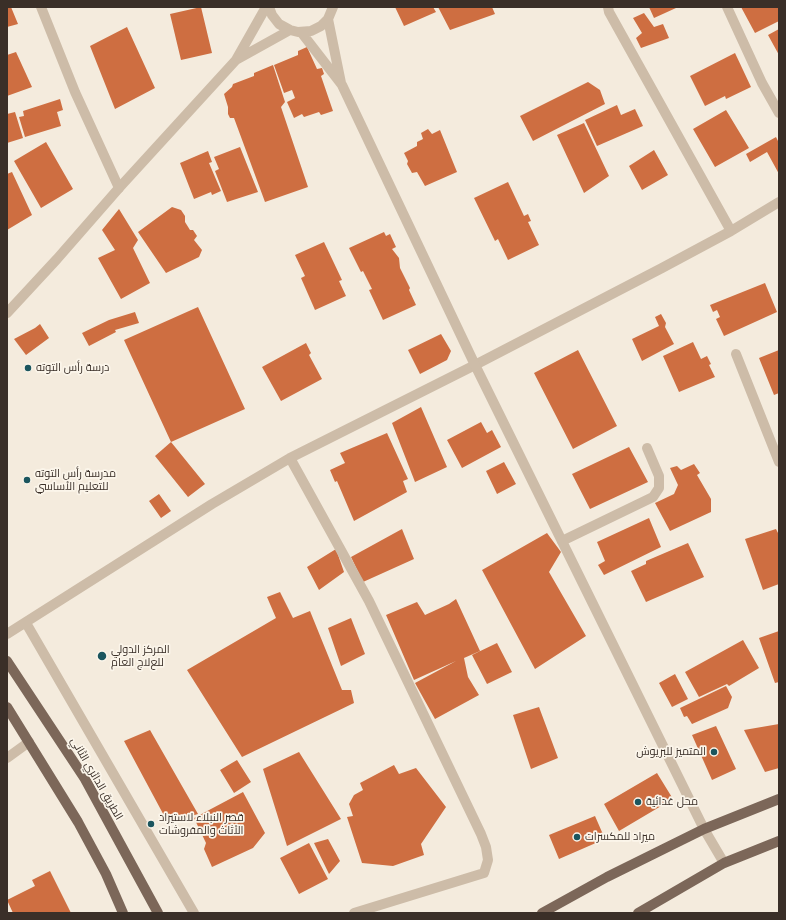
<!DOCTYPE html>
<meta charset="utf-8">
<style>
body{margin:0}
#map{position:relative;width:786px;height:920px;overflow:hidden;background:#f4ebdd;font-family:"Nunito Sans",sans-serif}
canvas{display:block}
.frame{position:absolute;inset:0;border:8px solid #3a2f28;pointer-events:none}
</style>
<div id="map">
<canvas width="786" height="920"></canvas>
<div class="frame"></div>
</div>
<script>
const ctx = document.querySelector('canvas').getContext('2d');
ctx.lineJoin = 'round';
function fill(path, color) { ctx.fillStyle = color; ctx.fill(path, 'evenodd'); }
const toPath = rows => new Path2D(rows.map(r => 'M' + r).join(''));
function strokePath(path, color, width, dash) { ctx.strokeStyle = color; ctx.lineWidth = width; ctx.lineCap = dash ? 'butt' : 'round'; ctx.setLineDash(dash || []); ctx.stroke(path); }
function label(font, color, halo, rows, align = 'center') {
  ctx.font = font + ' "Nunito Sans",Cairo,sans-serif'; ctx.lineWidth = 3.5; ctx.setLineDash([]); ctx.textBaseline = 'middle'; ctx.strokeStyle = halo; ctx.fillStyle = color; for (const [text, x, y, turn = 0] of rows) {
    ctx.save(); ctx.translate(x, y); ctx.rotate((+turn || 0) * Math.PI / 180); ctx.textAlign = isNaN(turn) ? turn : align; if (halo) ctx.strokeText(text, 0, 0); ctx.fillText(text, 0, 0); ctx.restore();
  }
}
fill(toPath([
 [7,7,11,7,18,24,7,27],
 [201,7,212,53,181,60,170,14],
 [395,7,433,7,436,12,404,26],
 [438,7,492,7,495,14,450,30],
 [649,7,676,7,676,8,654,18],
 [741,7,779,7,779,21,755,33],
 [644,13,654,27,663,24,669,38,641,48,636,38,642,33,633,18],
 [127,27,155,88,115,109,90,46],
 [779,29,779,55,768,35],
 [307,47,317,69,322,68,324,74,321,76,333,111,321,115,319,112,304,117,302,114,294,118,287,102,295,98,292,90,284,93,274,65,298,55,298,51],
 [16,52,32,87,7,96,7,55],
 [735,53,751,87,726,99,725,96,705,106,690,76],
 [273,65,285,102,281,107,308,187,265,202,234,118,230,118,228,114,228,107,224,94,232,87,233,84,254,76,254,73],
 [588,82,600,90,605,104,533,141,520,116],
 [60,99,63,110,57,112,61,126,25,137,19,117,24,116,23,111],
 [617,105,621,115,635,109,643,126,597,146,585,120],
 [726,110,749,148,715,167,693,129],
 [15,112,23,138,7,143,7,114],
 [584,123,609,176,584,193,557,135],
 [428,129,432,134,440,130,457,172,425,186,417,172,412,173,407,164,408,161,404,153,417,146,417,142,423,139,421,133],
 [776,137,779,143,779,174,767,152,750,162,746,154],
 [46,142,73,189,41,208,14,161],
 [240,147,258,192,227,202,215,171,219,169,214,157],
 [654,150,668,175,642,190,629,166],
 [208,151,212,162,209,163,221,191,212,195,211,192,194,199,180,163],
 [12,172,32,215,7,230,7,174],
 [508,182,524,216,528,214,531,221,528,222,539,245,508,260,498,239,495,241,474,198],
 [172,207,181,210,185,216,185,222,190,230,193,230,197,236,194,240,202,250,199,257,166,273,138,232],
 [119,209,138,240,133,248,150,283,121,299,98,258,115,250,102,230],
 [384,232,386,236,390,234,396,247,392,249,399,258,400,268,410,288,409,290,416,305,383,320,369,290,372,289,363,271,361,272,349,248],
 [324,242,342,280,339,281,346,296,315,310,301,278,305,276,295,255],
 [765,283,777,312,724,336,716,319,720,317,717,310,713,312,710,305],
 [198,307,245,409,171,442,124,340],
 [135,312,139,323,115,330,116,332,89,346,82,333,109,320],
 [661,314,666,323,665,327,674,344,642,361,632,339,659,326,655,317],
 [40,324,49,338,26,355,14,339,35,328],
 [441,334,451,351,447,360,420,374,408,350],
 [693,342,701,359,707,356,711,364,709,365,715,377,679,392,663,356],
 [306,343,311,353,309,355,322,379,281,401,262,367],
 [578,350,617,426,573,449,534,373],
 [779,350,779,393,774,395,759,358],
 [421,407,447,467,415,482,392,423],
 [481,422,487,433,492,430,501,447,462,468,447,440],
 [387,433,408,479,403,481,407,492,354,521,337,481,335,482,330,470,345,463,340,453],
 [171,442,205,484,188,497,155,456],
 [629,447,648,482,590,509,572,474],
 [504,462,516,484,497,494,486,471],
 [694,464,700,473,697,475,711,499,711,512,670,531,655,503,674,494,678,485,670,468,677,466,681,470],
 [159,494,171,511,161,518,149,501],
 [649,518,661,547,604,575,598,565,605,561,597,542],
 [402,529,414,559,363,582,351,557],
 [776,529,779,535,779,584,763,590,745,539],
 [547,533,561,552,549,572,586,636,535,669,482,570],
 [688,543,704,577,646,602,631,571,646,564,646,561],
 [336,549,344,572,319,590,307,567],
 [280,592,293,618,310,611,342,690,351,690,354,703,242,757,187,670,276,618,267,597],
 [456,599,480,651,464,658,468,677,479,695,435,719,415,683,456,661,414,680,386,615,417,602,425,615,449,604],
 [351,618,365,654,341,666,328,628],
 [779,631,779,682,775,683,759,638],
 [743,640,759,668,729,686,727,684,699,697,685,672],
 [497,643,512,672,487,684,472,655],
 [675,674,688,699,672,707,659,683],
 [726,686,732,697,728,708,692,724,687,716,684,717,680,708],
 [539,707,558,758,531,769,513,715],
 [779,724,779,768,765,772,744,730],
 [716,726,736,769,712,780,692,735],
 [150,730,198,814,168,823,124,741],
 [299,752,341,819,287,846,263,769],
 [237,760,251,782,234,793,220,770],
 [394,765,399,774,416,768,446,807,421,844,424,855,393,866,362,863,347,817,353,816,349,804,354,795,363,790,360,783],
 [657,773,673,799,619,831,604,804],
 [243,792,265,833,253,848,212,867,204,849,206,843,194,818],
 [595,816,605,839,559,859,549,835],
 [328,839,340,861,329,874,314,843],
 [309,843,328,879,299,894,280,858],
 [50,871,71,913,13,913,7,900,35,886,32,880]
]), '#ce6e41');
strokePath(toPath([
 [41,7,75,92,119,188],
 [608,7,609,12,731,231],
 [727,7,762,83,779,113],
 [736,354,779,462],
 [290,458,369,601,481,834,486,847,488,860,484,873,354,913],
 [562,541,653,497,659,488,659,476,647,448],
 [26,623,194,913],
 [7,634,212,504,290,458,475,365,662,268,731,231,779,202],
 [7,758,29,742]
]), '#cdbca8', 10);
strokePath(toPath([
 [269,7,272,15,279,24,290,30,298,32,311,31,321,26,328,19,333,7],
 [328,19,341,83],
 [301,32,342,85,475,365,704,829,724,863],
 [236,60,290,30],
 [7,313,57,259,119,188,236,60,266,7]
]), '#cdbca8', 10);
strokePath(toPath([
 [7,661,85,779,128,858,158,913],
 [7,707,78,822,106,874,123,913],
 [542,913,607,877,704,829,779,799],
 [638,913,724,863,779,841]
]), '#7c6759', 10);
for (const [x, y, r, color] of [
 [28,368,4,"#1b555e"],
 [27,480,4,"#1b555e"],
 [102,656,5,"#1b555e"],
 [714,752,4,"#1b555e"],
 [638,802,4,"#1b555e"],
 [151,824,4,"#1b555e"],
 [577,837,4,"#1b555e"]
]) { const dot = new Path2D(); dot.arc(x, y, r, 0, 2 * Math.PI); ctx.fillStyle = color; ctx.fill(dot); strokePath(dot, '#fbf5ea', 1.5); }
label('11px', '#3a2f28', '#fbf5ea', [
 ["درسة رأس التوته",36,368],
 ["مدرسة رأس التوته",35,474],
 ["للتعليم الأساسي",35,487],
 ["المركز الدولي",111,650],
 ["للعﻻج العام",111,663],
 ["المتميز للبريوش",706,752,"right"],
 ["محل غدائية",646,802],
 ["قصر النبلاء ﻻستيراد",159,818],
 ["اﻷثاث والمفروشات",159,831],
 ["ميراد للمكسرات",585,837]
], 'left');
label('11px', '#3a2f28', '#fbf5ea', [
 ["الطريق الدائري الثاني",96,779,60]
]);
</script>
